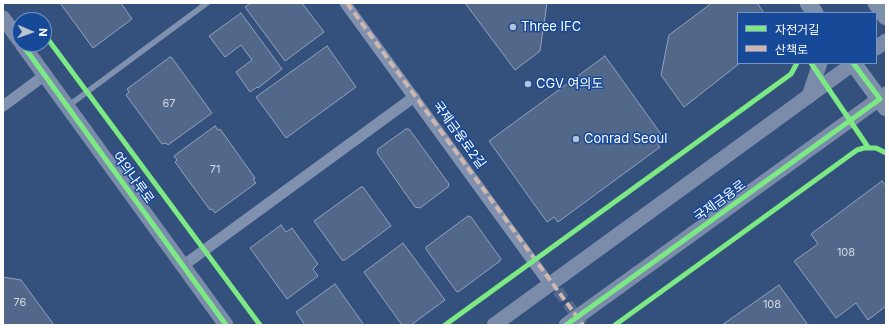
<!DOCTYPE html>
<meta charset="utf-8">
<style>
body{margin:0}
#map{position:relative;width:889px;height:328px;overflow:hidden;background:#34507c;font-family:Inter,"Noto Sans KR",sans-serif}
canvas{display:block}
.frame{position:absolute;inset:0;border:4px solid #fff;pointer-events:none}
.legend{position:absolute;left:737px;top:12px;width:140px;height:52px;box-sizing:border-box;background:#174999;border:1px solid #7492c2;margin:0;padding:5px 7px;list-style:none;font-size:12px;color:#fff}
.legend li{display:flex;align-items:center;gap:8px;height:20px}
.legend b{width:20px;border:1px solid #7492c2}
.north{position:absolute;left:12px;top:12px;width:40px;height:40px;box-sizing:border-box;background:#174999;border:1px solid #7492c2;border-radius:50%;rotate:92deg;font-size:11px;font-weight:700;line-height:16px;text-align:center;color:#fff}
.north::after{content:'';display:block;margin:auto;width:14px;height:18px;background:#b8c2d1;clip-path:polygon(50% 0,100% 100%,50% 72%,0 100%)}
</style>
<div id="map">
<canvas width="889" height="328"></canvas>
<div class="frame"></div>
<ul class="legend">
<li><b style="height:5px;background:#7ce984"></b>자전거길</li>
<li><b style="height:5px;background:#d1b7ad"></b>산책로</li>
</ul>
<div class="north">N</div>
</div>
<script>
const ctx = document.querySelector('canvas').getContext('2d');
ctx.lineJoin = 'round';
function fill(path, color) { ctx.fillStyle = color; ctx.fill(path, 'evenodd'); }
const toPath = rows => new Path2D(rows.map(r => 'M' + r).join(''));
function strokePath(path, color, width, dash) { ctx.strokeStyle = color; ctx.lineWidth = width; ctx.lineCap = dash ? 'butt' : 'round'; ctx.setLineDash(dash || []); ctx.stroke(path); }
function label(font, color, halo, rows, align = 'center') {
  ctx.font = font + ' Inter,"Noto Sans KR",sans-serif'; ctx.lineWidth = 3; ctx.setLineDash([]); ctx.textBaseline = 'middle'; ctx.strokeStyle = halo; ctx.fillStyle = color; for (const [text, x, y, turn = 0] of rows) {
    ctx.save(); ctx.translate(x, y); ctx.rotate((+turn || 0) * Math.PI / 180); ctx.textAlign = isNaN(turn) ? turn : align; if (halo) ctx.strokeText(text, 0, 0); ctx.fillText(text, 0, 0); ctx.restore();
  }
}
const building = toPath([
 [60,3,121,3,132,19,93,48,60,3],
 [251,3,302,3,324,32,285,61,245,7,251,3],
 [465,3,547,3,540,51,515,70,465,3],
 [712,3,757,3,764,13,738,13,738,63,740,63,684,107,661,75,669,35,712,3],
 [241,13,282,69,258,88,257,87,250,92,236,72,252,60,241,45,225,57,209,36,241,13],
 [327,46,356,87,286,138,256,97,327,46],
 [605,56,663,137,656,142,660,147,558,222,554,217,547,222,489,141,605,56],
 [170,57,172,58,212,113,168,145,166,143,162,144,126,95,129,92,127,89,170,57],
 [215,126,218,130,220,129,255,178,253,179,256,183,215,213,212,209,210,210,175,162,177,160,174,156,215,126],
 [406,129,409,129,449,184,448,187,420,208,415,207,377,153,378,149,406,129],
 [882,181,886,186,886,306,868,320,856,303,836,318,794,261,818,244,811,234,882,181],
 [361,187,363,187,391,226,345,260,342,260,314,221,361,187],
 [468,216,471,217,501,259,500,261,458,292,456,291,426,249,426,247,468,216],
 [281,225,286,232,292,228,318,264,313,269,318,276,287,299,250,248,281,225],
 [403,243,445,300,411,325,402,325,364,272,403,243],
 [3,277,21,280,54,325,3,325,3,277],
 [335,284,364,325,305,325,296,312,335,284],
 [779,285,808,325,722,325,779,285]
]);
fill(building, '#52688a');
strokePath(building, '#93a2bb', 1);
strokePath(toPath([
 [548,277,583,325]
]), '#526a90', 11, [11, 5.5]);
strokePath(toPath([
 [68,106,207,3]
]), '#7f91ae', 5.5);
strokePath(toPath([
 [345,3,550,285],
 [3,106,45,75],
 [184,265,414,97]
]), '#7f91ae', 11);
strokePath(toPath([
 [3,18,20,41],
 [22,44,226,325],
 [876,48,886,41],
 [809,96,820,63],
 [494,325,854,63],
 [566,325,886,94]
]), '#7a8caa', 15);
strokePath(toPath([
 [808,3,815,13],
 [876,3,886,17],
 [853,63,886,108]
]), '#7c90ac', 17);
strokePath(toPath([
 [347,3,583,325]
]), '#d1b7ad', 4, [8, 4]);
strokePath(toPath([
 [44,34,260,325],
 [22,44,226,325],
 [811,63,868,147],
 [445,325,791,74,797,63],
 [566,325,880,99,853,63],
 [615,325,857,150,864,148,876,148,886,153]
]), '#7ce984', 5);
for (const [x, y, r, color] of [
 [513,27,4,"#b8c2d1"],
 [528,84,4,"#b8c2d1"],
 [576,139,4,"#b8c2d1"]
]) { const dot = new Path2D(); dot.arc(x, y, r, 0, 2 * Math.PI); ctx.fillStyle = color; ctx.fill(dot); strokePath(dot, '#174999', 1.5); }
label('11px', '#d4d9e2', null, [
 ["67",169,104],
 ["71",215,170],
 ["108",846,253],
 ["76",20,303],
 ["108",772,305]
]);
label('13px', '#fff', '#174999', [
 ["Three IFC",521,27],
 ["CGV 여의도",536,84],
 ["Conrad Seoul",584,139]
], 'left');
label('13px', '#fff', '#174999', [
 ["국제금융로2길",459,135,54],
 ["여의나루로",133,178,54],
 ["국제금융로",720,201,-36]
]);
</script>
